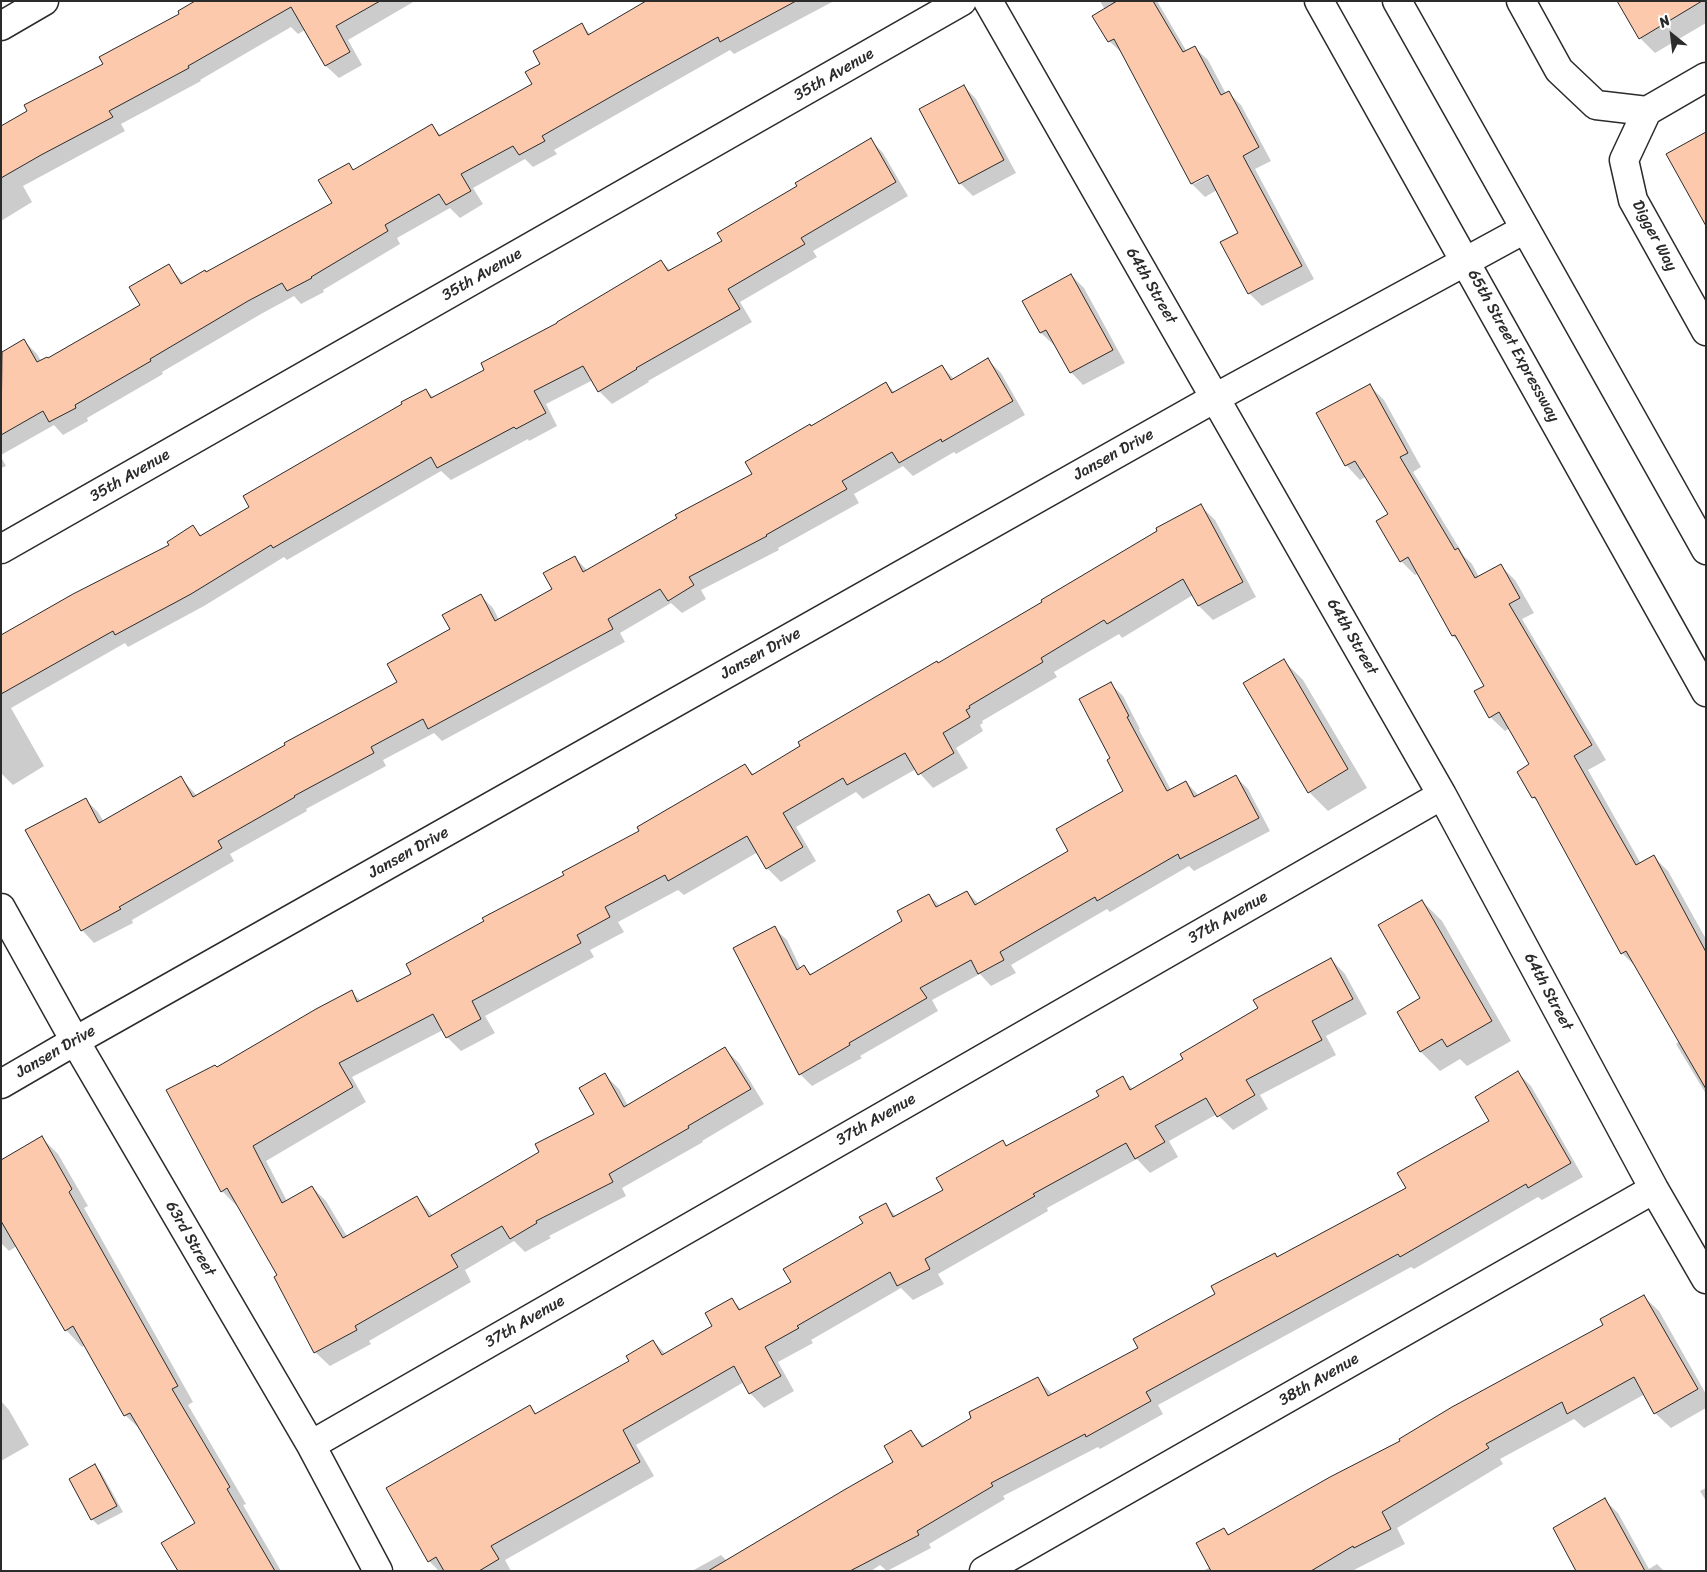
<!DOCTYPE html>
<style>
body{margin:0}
#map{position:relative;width:1707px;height:1572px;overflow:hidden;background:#fff;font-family:Sriracha,sans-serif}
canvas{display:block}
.frame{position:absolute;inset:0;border:2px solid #2b2b2b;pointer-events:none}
.north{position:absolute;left:1647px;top:10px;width:50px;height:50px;-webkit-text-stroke:4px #fff;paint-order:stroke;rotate:331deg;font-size:14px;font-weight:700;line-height:20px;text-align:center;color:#2b2b2b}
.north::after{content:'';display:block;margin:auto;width:18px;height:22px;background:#2b2b2b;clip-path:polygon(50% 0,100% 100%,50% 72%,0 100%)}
</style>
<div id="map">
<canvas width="1707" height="1572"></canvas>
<div class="frame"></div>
<div class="north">N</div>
</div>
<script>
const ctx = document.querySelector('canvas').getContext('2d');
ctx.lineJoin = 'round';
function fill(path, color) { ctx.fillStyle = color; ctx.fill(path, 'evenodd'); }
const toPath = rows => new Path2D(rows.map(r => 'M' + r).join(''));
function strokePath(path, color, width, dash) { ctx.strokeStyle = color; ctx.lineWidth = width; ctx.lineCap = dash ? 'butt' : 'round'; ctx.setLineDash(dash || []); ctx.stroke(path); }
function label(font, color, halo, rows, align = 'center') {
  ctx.font = font + ' Sriracha,sans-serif'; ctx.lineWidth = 4; ctx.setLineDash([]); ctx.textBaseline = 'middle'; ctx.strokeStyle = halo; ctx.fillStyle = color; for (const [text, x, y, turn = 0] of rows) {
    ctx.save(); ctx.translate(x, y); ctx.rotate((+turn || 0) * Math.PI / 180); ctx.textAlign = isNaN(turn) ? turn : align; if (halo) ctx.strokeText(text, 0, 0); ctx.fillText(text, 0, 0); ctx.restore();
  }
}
fill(toPath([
 [198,1,415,1,348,40,362,65,339,78,326,66,305,30,298,34,291,27,200,80,201,81,121,124,125,131,23,186,32,202,1,221,1,128,105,65,181,15],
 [659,1,834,1,734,54,730,50,554,150,557,154,533,167,525,159,473,188,483,204,460,218,450,208,397,238,400,244,323,290,324,292,301,304,294,296,261,314,162,372,163,374,87,418,88,421,63,435,54,425,1,455,1,374,8,371,1,359,1,354,24,341,37,354,41,361,48,360,142,306,168,266,184,283,207,274,334,203,348,164,354,170,432,126,442,136,534,84,542,64,582,25,591,35],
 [1100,1,1157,1,1187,52,1195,48,1208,60,1226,94,1228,92,1241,105,1271,161,1255,169,1314,279,1262,306,1249,293,1222,243,1240,234,1217,190,1205,197,1192,184,1123,54,1109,41,1105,10],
 [1212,171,1214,173,1194,184,1194,181],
 [1618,1,1706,1,1706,23,1655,53,1640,38],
 [964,86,976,99,1016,173,973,196,960,183],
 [871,140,883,153,908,196,813,251,817,257,740,302,752,322,648,381,649,382,612,404,599,391,593,380,546,404,557,426,529,441,528,439,451,480,441,471,287,560,284,557,204,606,128,647,125,643,11,708,44,766,13,785,1,773,1,636,170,545,192,527,202,536,251,507,426,390,434,398,486,370,661,261,671,271,724,241,798,187],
 [1071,275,1084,288,1125,363,1083,385,1071,372,1055,345,1054,345,1041,333],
 [988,360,1001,373,1025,415,956,454,954,452,913,476,903,466,854,494,859,503,778,548,779,550,701,590,706,599,682,613,671,603,620,633,625,642,442,741,434,733,383,760,386,766,306,809,307,811,230,854,234,861,132,920,133,923,94,943,82,930,85,799,98,812,104,822,181,778,197,796,398,683,452,630,481,596,493,608,499,620,554,590,575,558,588,571,754,475,812,428,886,383,895,393,942,366,955,380],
 [1369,385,1384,400,1421,467,1413,472,1464,556,1472,564,1479,577,1500,565,1515,580,1534,613,1522,619,1606,760,1588,770,1641,864,1654,857,1668,871,1706,939,1706,1094,1676,1044,1680,1041,1636,967,1622,953,1540,804,1533,797,1531,765,1510,728,1505,731,1490,717,1486,686,1461,644,1453,636,1418,574,1415,575,1401,561,1390,514,1367,476,1360,480,1346,465],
 [1,457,6,466,1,468],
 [1201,506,1215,520,1256,597,1213,620,1199,606,1193,595,1122,638,1119,634,1054,672,1057,677,982,721,983,723,980,725,983,731,956,748,968,768,933,788,916,769,863,799,856,792,796,827,816,861,781,882,767,868,758,852,684,895,678,890,618,922,624,932,590,950,594,957,485,1016,495,1033,461,1051,447,1037,443,1030,352,1077,366,1102,266,1161,287,1201,312,1187,326,1201,348,1238,417,1198,433,1216,541,1153,596,1114,605,1075,619,1089,628,1106,725,1049,739,1063,764,1104,702,1141,703,1142,622,1188,626,1196,549,1236,551,1238,525,1252,514,1241,465,1270,471,1282,369,1341,371,1344,330,1366,315,1352,278,1276,238,1204,236,1205,222,1191,217,1068,351,992,361,1001,413,974,566,875,641,832,745,765,754,775],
 [1284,661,1303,680,1367,788,1328,811,1309,792],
 [1111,684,1123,696,1140,729,1139,730,1171,790,1186,782,1199,796,1235,776,1248,789,1270,831,1194,871,1189,866,1110,912,1107,909,1011,965,1016,973,991,986,980,974,932,1000,938,1011,860,1056,862,1058,812,1086,800,1074,774,928,787,940,801,969,804,967,812,975,904,922,929,895,940,906,967,892,979,904,1070,852,1125,791,1111,759],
 [1422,901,1442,921,1511,1041,1467,1066,1460,1059,1440,1071,1421,1052,1399,1012,1422,999],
 [1331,959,1345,974,1367,1014,1326,1036,1336,1055,1260,1095,1268,1109,1233,1130,1217,1114,1169,1141,1178,1157,1150,1173,1137,1159,1047,1208,1048,1211,938,1274,944,1284,913,1300,901,1288,811,1340,813,1343,778,1362,794,1391,764,1408,750,1393,744,1382,636,1445,654,1476,505,1560,511,1571,439,1571,429,1561,530,1407,537,1414,631,1362,653,1341,666,1354,714,1327,732,1300,742,1310,793,1283,885,1205,897,1217,945,1190,1002,1142,1007,1146,1101,1096,1122,1078,1133,1089,1185,1059],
 [1518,1073,1531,1086,1583,1177,1542,1200,1538,1197,1414,1269,1411,1267,1158,1405,1163,1414,1100,1449,1098,1447,1003,1496,1005,1499,929,1544,931,1548,887,1571,880,1565,871,1571,692,1571,721,1555,727,1561,895,1463,911,1431,925,1447,1037,1378,1053,1395,1139,1348,1275,1254,1278,1257,1407,1189,1491,1121],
 [42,1138,58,1154,88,1206,84,1208,193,1402,188,1405,246,1504,243,1505,281,1571,179,1571,197,1524,142,1431,125,1415,85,1345,82,1347,66,1330,17,1246,9,1251,1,1243,1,1184],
 [1643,1296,1659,1311,1706,1394,1706,1408,1671,1428,1655,1413,1645,1394,1584,1428,1574,1419,1500,1459,1503,1464,1397,1528,1405,1544,1352,1571,1203,1571,1210,1567,1224,1529,1230,1535,1401,1441,1605,1326],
 [1,1401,9,1410,29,1445,1,1461],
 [95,1466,101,1472,123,1512,98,1525,92,1519],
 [1706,1488,1706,1501,1700,1491],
 [1605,1500,1618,1513,1649,1569,1657,1564,1664,1571,1578,1571]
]), '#0003');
const building = toPath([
 [195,1,380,1,336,26,350,52,325,66,291,7,188,66,189,68,109,111,113,117,41,155,1,178,1,126,27,111,24,105,103,64,99,57,179,14,178,11,195,1],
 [646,1,796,1,720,42,718,37,635,83,542,136,545,141,519,155,513,146,461,174,471,191,446,205,439,194,385,225,388,231,311,277,312,278,287,291,282,283,248,301,150,359,151,361,75,405,76,408,49,422,43,411,1,435,2,352,24,339,37,362,47,357,48,358,140,305,129,287,169,264,181,284,205,270,206,272,332,203,318,180,349,163,353,170,432,124,439,136,532,84,525,72,540,64,533,51,582,23,588,35,646,1],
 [1117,1,1153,1,1183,52,1195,46,1221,95,1229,91,1259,147,1243,156,1302,266,1248,294,1220,242,1238,233,1208,175,1191,184,1114,39,1108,42,1092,16,1117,1],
 [1617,1,1702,1,1639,39,1617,1],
 [964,85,1004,160,959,184,919,109,964,85],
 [1706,132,1706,226,1666,154,1706,132],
 [871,138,896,182,801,238,805,244,728,289,740,309,636,368,637,369,598,392,583,366,534,391,546,413,516,429,514,427,437,468,431,457,273,548,271,545,191,594,115,635,113,631,1,694,1,635,73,594,169,545,167,542,193,525,200,536,249,507,243,496,402,404,401,402,426,389,431,398,484,370,481,363,557,323,557,322,661,260,668,271,722,241,717,233,797,186,795,183,871,138],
 [1071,274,1113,350,1070,373,1046,330,1040,333,1022,301,1071,274],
 [988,358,1013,401,942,442,941,439,899,463,892,452,842,481,847,489,766,535,767,536,689,577,694,585,668,601,660,589,608,619,613,629,428,729,423,719,371,747,374,753,294,796,295,797,218,841,222,848,119,907,121,909,81,931,25,830,86,798,99,823,181,776,193,797,285,745,284,743,397,682,387,664,450,629,442,615,481,594,495,621,552,589,543,573,575,556,583,572,677,518,675,515,752,474,745,462,810,424,811,426,886,382,892,393,942,365,951,380,988,358],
 [1370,384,1408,453,1400,457,1455,550,1458,548,1475,578,1501,564,1520,598,1509,604,1592,745,1574,756,1636,865,1654,855,1706,952,1706,1089,1626,951,1621,954,1535,797,1532,798,1517,772,1529,764,1499,712,1489,718,1474,691,1484,686,1455,635,1452,636,1408,557,1400,562,1376,521,1388,514,1355,461,1345,466,1316,413,1370,384],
 [1201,504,1243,582,1198,606,1183,579,1107,624,1104,620,1041,658,1043,662,969,706,970,708,966,710,970,717,943,733,954,753,918,775,905,753,847,785,843,778,783,813,803,847,766,869,747,836,668,881,665,875,605,907,610,917,577,935,581,943,472,1001,481,1019,446,1038,433,1014,339,1063,353,1087,253,1146,282,1203,312,1186,343,1238,417,1196,429,1217,539,1152,535,1144,594,1114,579,1088,605,1073,624,1107,725,1047,751,1089,688,1126,689,1128,609,1174,613,1182,536,1221,537,1223,510,1239,502,1226,451,1255,458,1267,355,1326,357,1330,314,1353,274,1277,277,1275,227,1188,221,1192,166,1090,215,1065,217,1067,316,1009,352,990,357,1002,411,974,406,964,484,921,482,918,564,875,562,872,639,831,637,827,745,764,752,775,800,746,798,742,937,661,938,663,1042,602,1041,600,1157,531,1156,528,1201,504],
 [1284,659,1348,769,1308,793,1243,683,1284,659],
 [1111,682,1129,716,1127,717,1167,791,1186,781,1194,797,1236,775,1259,818,1180,859,1178,854,1097,901,1095,897,1000,952,1004,960,978,974,971,960,920,988,927,998,849,1043,850,1045,799,1075,733,948,775,926,797,970,804,965,810,975,902,921,897,911,929,894,936,907,967,891,975,905,1068,851,1056,829,1123,791,1107,760,1110,758,1079,699,1111,682],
 [1422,900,1492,1021,1447,1047,1442,1039,1420,1052,1397,1012,1420,998,1378,925,1422,900],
 [1331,958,1353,999,1312,1021,1322,1040,1246,1080,1255,1095,1217,1117,1206,1098,1155,1126,1165,1142,1135,1159,1126,1143,1033,1194,1035,1196,925,1259,930,1269,897,1286,890,1272,797,1326,799,1328,765,1347,781,1376,749,1394,734,1366,623,1430,640,1462,491,1546,499,1559,479,1571,444,1571,436,1557,428,1562,386,1488,530,1405,535,1414,629,1361,626,1356,653,1340,662,1355,712,1326,705,1313,732,1298,739,1310,791,1282,783,1269,863,1223,859,1217,886,1203,893,1217,943,1190,936,1178,1003,1140,1006,1146,1099,1096,1096,1091,1123,1076,1130,1090,1183,1059,1180,1054,1258,1008,1253,1000,1331,958],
 [1518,1071,1571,1163,1528,1188,1526,1184,1400,1257,1398,1254,1146,1392,1151,1401,1086,1437,1085,1434,991,1483,993,1486,917,1531,919,1535,850,1571,708,1571,844,1490,893,1462,884,1446,911,1430,922,1447,971,1418,969,1412,1038,1377,1048,1396,1138,1348,1133,1339,1215,1294,1211,1286,1275,1253,1277,1257,1406,1188,1397,1173,1489,1121,1475,1097,1518,1071],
 [42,1136,72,1189,69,1192,178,1386,172,1389,230,1487,227,1489,275,1571,178,1571,161,1543,195,1523,130,1413,124,1416,73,1326,65,1331,1,1221,1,1160,42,1136],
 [1644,1295,1698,1389,1654,1414,1634,1377,1567,1414,1562,1402,1486,1444,1489,1448,1382,1512,1391,1529,1354,1548,1353,1546,1311,1571,1211,1571,1196,1543,1224,1528,1228,1535,1330,1477,1400,1441,1399,1439,1452,1407,1603,1325,1600,1319,1644,1295],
 [95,1464,117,1506,91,1520,69,1479,95,1464],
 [1605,1498,1645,1571,1576,1571,1553,1528,1605,1498]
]);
fill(building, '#fdc9ad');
strokePath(building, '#2b2b2b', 1);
const minor = toPath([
 [988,1,1442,795,1654,1189,1706,1279],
 [1521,1,1559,70,1596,105,1647,111],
 [1,26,44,1],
 [1647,111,1624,160,1633,200,1706,331],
 [1647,111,1706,77],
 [1,549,962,1],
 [1,908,75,1041,311,1445,378,1571],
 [1,1084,75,1041,1215,398,1525,229],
 [311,1445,1442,795],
 [984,1571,1654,1189]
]);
const secondary = toPath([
 [1319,1,1706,692],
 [1397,1,1706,550]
]);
strokePath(minor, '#2b2b2b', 31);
strokePath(secondary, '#2b2b2b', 31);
strokePath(minor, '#fff', 28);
strokePath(secondary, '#fff', 28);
label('16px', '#2b2b2b', '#fff', [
 ["35th Avenue",834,75,-30],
 ["Digger Way",1654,236,62],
 ["35th Avenue",482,275,-30],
 ["64th Street",1151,286,60],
 ["65th Street Expressway",1513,346,61],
 ["Jansen Drive",1114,455,-29],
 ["35th Avenue",130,476,-30],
 ["64th Street",1352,637,60],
 ["Jansen Drive",761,654,-29],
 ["Jansen Drive",409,853,-29],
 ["37th Avenue",1228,918,-30],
 ["64th Street",1548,992,62],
 ["Jansen Drive",56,1052,-30],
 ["37th Avenue",876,1120,-30],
 ["63rd Street",190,1239,60],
 ["37th Avenue",525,1322,-30],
 ["38th Avenue",1319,1380,-30]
]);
</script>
